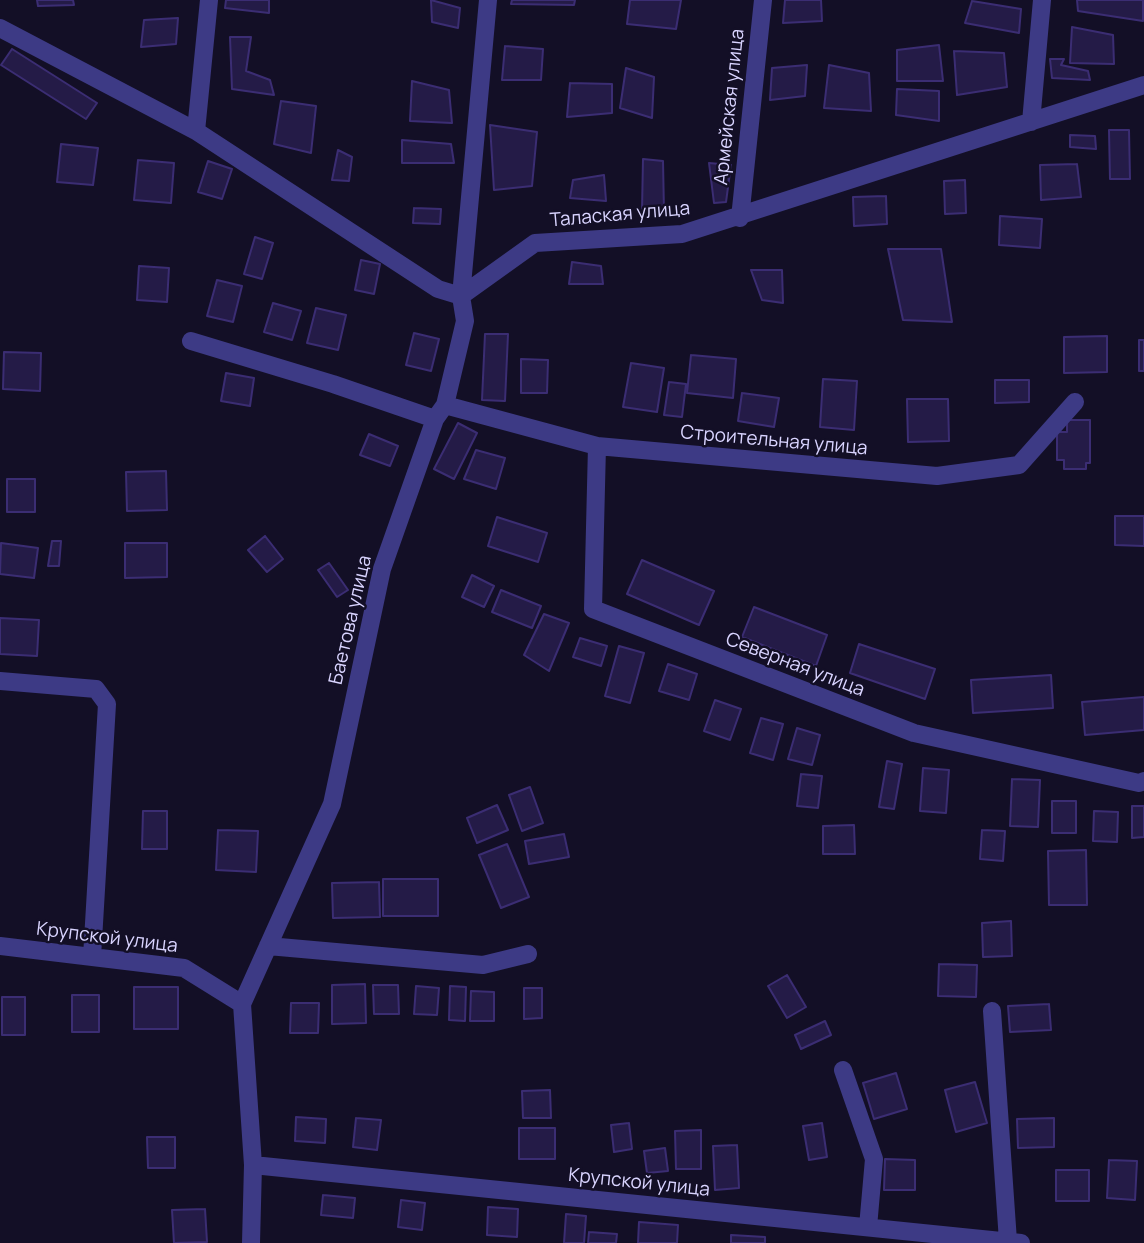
<!DOCTYPE html>
<meta charset="utf-8">
<style>
body{margin:0}
canvas{display:block;background:#130f26}
</style>
<canvas width="1144" height="1243"></canvas>
<script>
const ctx = document.querySelector('canvas').getContext('2d');
ctx.lineJoin = 'round';
function fill(path, color) { ctx.fillStyle = color; ctx.fill(path, 'evenodd'); }
const toPath = rows => new Path2D(rows.map(r => 'M' + r).join(''));
function strokePath(path, color, width, dash) { ctx.strokeStyle = color; ctx.lineWidth = width; ctx.lineCap = dash ? 'butt' : 'round'; ctx.setLineDash(dash || []); ctx.stroke(path); }
function label(font, color, halo, rows, align = 'center') {
  ctx.font = font + ' Manrope,sans-serif'; ctx.lineWidth = 5; ctx.setLineDash([]); ctx.textBaseline = 'middle'; ctx.strokeStyle = halo; ctx.fillStyle = color; for (const [text, x, y, turn = 0] of rows) {
    ctx.save(); ctx.translate(x, y); ctx.rotate((+turn || 0) * Math.PI / 180); ctx.textAlign = isNaN(turn) ? turn : align; if (halo) ctx.strokeText(text, 0, 0); ctx.fillText(text, 0, 0); ctx.restore();
  }
}
const building = toPath([
 [37,0,73,0,74,5,38,6,37,0],
 [226,0,269,0,269,13,225,8,226,0],
 [431,0,460,8,458,28,432,22,431,0],
 [512,0,575,0,574,5,511,4,512,0],
 [630,0,681,0,676,29,627,24,630,0],
 [785,0,821,0,822,21,783,23,785,0],
 [1077,0,1143,0,1143,21,1078,11,1077,0],
 [972,1,1021,9,1019,33,965,23,972,1],
 [178,18,176,44,141,47,144,20,178,18],
 [1072,27,1113,35,1114,64,1070,63,1072,27],
 [230,37,251,37,246,71,270,80,274,95,232,89,230,37],
 [939,45,943,81,897,81,897,50,939,45],
 [505,46,543,49,541,80,502,80,505,46],
 [12,49,97,103,86,119,1,65,12,49],
 [954,51,1004,53,1007,87,957,95,954,51],
 [1050,59,1064,59,1061,65,1088,71,1090,80,1052,78,1050,59],
 [807,65,805,96,770,100,772,68,807,65],
 [829,65,869,73,871,111,824,108,829,65],
 [626,68,654,77,652,118,620,108,626,68],
 [412,81,449,90,452,123,410,121,412,81],
 [570,83,612,84,612,113,567,117,570,83],
 [897,89,939,91,939,121,896,115,897,89],
 [281,101,316,106,311,153,274,144,281,101],
 [490,125,537,132,532,186,494,190,490,125],
 [1109,130,1129,130,1130,179,1110,179,1109,130],
 [1070,135,1095,136,1096,149,1070,147,1070,135],
 [402,140,451,144,454,163,402,163,402,140],
 [61,144,98,148,93,185,57,182,61,144],
 [338,150,352,157,349,181,332,180,338,150],
 [643,159,663,161,664,213,642,211,643,159],
 [138,160,174,163,171,203,134,200,138,160],
 [208,161,232,169,222,199,198,192,208,161],
 [709,163,731,165,726,202,714,203,709,163],
 [1077,164,1081,197,1041,200,1040,165,1077,164],
 [604,175,606,201,570,198,573,180,604,175],
 [965,180,966,213,945,214,944,181,965,180],
 [886,196,887,224,854,226,853,197,886,196],
 [414,208,441,209,440,224,413,223,414,208],
 [1000,216,1042,219,1040,248,999,245,1000,216],
 [255,237,273,243,262,279,244,274,255,237],
 [888,249,941,249,952,322,903,320,888,249],
 [361,260,380,264,374,294,355,290,361,260],
 [572,262,601,266,603,284,569,284,572,262],
 [139,266,169,268,167,302,137,300,139,266],
 [751,270,782,270,783,303,762,300,751,270],
 [217,280,242,286,233,322,207,316,217,280],
 [273,303,301,311,292,340,264,332,273,303],
 [316,308,346,315,338,350,307,343,316,308],
 [414,333,439,339,431,371,406,365,414,333],
 [485,334,508,334,505,401,482,400,485,334],
 [1107,336,1107,372,1064,373,1064,337,1107,336],
 [1139,340,1144,340,1144,371,1139,371,1139,340],
 [4,352,41,353,40,391,3,389,4,352],
 [691,355,736,359,733,398,687,393,691,355],
 [521,359,548,360,547,393,521,393,521,359],
 [631,363,664,368,657,412,623,407,631,363],
 [226,373,254,378,250,406,221,401,226,373],
 [823,379,857,381,854,430,820,427,823,379],
 [995,380,1029,380,1029,402,995,403,995,380],
 [669,382,686,384,682,417,664,415,669,382],
 [742,393,779,398,774,427,738,421,742,393],
 [907,399,948,399,949,441,908,442,907,399],
 [1067,420,1090,420,1090,463,1086,463,1086,469,1064,469,1064,460,1057,460,1057,432,1067,432,1067,420],
 [458,423,477,433,454,479,434,469,458,423],
 [369,434,398,446,390,466,360,455,369,434],
 [476,450,505,458,496,489,464,479,476,450],
 [166,471,167,510,127,511,126,472,166,471],
 [7,479,35,479,35,512,7,512,7,479],
 [1115,516,1144,516,1144,546,1115,545,1115,516],
 [497,517,547,533,538,562,488,546,497,517],
 [265,536,283,559,267,572,248,550,265,536],
 [52,541,61,541,59,566,48,566,52,541],
 [1,543,38,548,34,578,0,574,1,543],
 [125,543,167,543,167,577,125,578,125,543],
 [642,560,714,591,699,625,627,594,642,560],
 [329,563,348,590,337,597,318,570,329,563],
 [472,575,494,586,484,607,462,597,472,575],
 [501,590,541,606,532,628,492,612,501,590],
 [754,607,827,635,816,666,742,637,754,607],
 [544,614,569,623,549,671,524,655,544,614],
 [0,618,39,620,37,656,0,654,0,618],
 [580,638,607,646,601,666,573,657,580,638],
 [859,644,935,669,925,699,850,673,859,644],
 [619,646,644,653,630,703,605,696,619,646],
 [668,664,697,674,689,700,659,691,668,664],
 [1051,675,1053,708,973,713,971,680,1051,675],
 [1144,697,1144,730,1085,735,1082,702,1144,697],
 [715,700,741,709,730,740,704,731,715,700],
 [761,718,783,724,773,760,750,753,761,718],
 [797,728,820,735,812,765,788,759,797,728],
 [887,761,902,764,894,809,879,807,887,761],
 [923,768,949,770,946,813,920,811,923,768],
 [801,774,822,776,818,808,797,806,801,774],
 [1012,779,1040,780,1038,827,1010,826,1012,779],
 [530,787,543,823,522,831,509,795,530,787],
 [1052,801,1076,801,1076,833,1052,833,1052,801],
 [497,805,508,830,477,843,467,818,497,805],
 [1132,806,1144,806,1144,837,1132,838,1132,806],
 [143,811,167,811,167,849,142,849,143,811],
 [1094,811,1118,812,1117,842,1093,841,1094,811],
 [854,825,855,854,823,854,823,826,854,825],
 [218,830,258,831,256,872,216,870,218,830],
 [982,830,1005,831,1003,861,980,859,982,830],
 [564,834,569,857,529,864,525,841,564,834],
 [507,844,529,897,501,908,479,855,507,844],
 [1086,850,1087,905,1049,905,1048,851,1086,850],
 [383,879,438,879,438,916,383,916,383,879],
 [379,882,380,917,333,918,332,883,379,882],
 [1011,921,1012,956,983,957,982,923,1011,921],
 [939,964,977,965,976,997,938,996,939,964],
 [787,975,806,1007,787,1018,768,986,787,975],
 [365,984,366,1023,332,1024,332,985,365,984],
 [373,985,398,985,399,1014,374,1014,373,985],
 [416,986,439,988,437,1015,414,1014,416,986],
 [450,986,466,987,465,1021,449,1020,450,986],
 [134,987,178,987,178,1029,134,1029,134,987],
 [524,988,542,988,542,1018,524,1019,524,988],
 [471,991,494,992,494,1021,470,1021,471,991],
 [72,995,99,995,99,1032,72,1032,72,995],
 [2,997,25,997,25,1035,2,1035,2,997],
 [291,1003,319,1003,318,1033,290,1033,291,1003],
 [1049,1004,1051,1030,1010,1032,1008,1006,1049,1004],
 [825,1021,831,1035,801,1049,795,1035,825,1021],
 [896,1073,907,1109,874,1119,863,1083,896,1073],
 [975,1082,987,1123,956,1132,945,1090,975,1082],
 [550,1090,551,1118,523,1118,522,1091,550,1090],
 [296,1117,326,1119,325,1143,295,1141,296,1117],
 [356,1118,381,1120,377,1150,353,1147,356,1118],
 [1054,1118,1054,1147,1018,1148,1017,1119,1054,1118],
 [629,1123,632,1149,614,1152,611,1125,629,1123],
 [822,1123,827,1157,809,1160,803,1126,822,1123],
 [519,1128,555,1128,555,1159,519,1159,519,1128],
 [701,1130,701,1169,676,1169,675,1131,701,1130],
 [147,1137,175,1137,175,1168,148,1168,147,1137],
 [737,1145,739,1188,715,1190,713,1146,737,1145],
 [665,1148,668,1171,647,1173,644,1151,665,1148],
 [885,1159,915,1160,915,1190,884,1190,885,1159],
 [1109,1160,1137,1161,1135,1200,1107,1198,1109,1160],
 [1056,1170,1089,1170,1089,1201,1056,1201,1056,1170],
 [323,1195,355,1198,353,1218,321,1215,323,1195],
 [401,1200,425,1203,422,1230,398,1227,401,1200],
 [488,1207,518,1209,517,1237,487,1235,488,1207],
 [205,1209,207,1242,174,1243,172,1210,205,1209],
 [566,1214,586,1216,584,1243,564,1243,566,1214],
 [639,1222,678,1225,677,1243,638,1243,639,1222],
 [589,1232,617,1234,616,1243,588,1243,589,1232],
 [731,1235,765,1237,765,1243,731,1243,731,1235]
]);
fill(building, '#241b47');
strokePath(building, '#3b2d73', 2);
strokePath(toPath([
 [0,28,196,131,438,289,461,296,535,243,682,234,1144,85],
 [1031,122,1042,0],
 [196,131,209,0],
 [740,218,763,0],
 [191,341,333,384,435,419],
 [445,405,597,446,937,476,1019,465,1075,402],
 [597,446,593,609,914,733,1139,783,1144,781],
 [0,681,96,689,107,704,92,957],
 [0,946,184,968,242,1004],
 [268,946,483,965,528,954],
 [992,1011,1008,1241],
 [843,1070,874,1159,868,1227],
 [253,1165,1021,1243],
 [251,1243,253,1165,242,1004,332,804,382,569,435,419,445,405,465,321,461,296,488,0]
]), '#3d3a85', 18);
label('19px', '#d9d4ff', '#130f26', [
 ["Армейская улица",730,107,-84],
 ["Талаская улица",620,215,-5],
 ["Строительная улица",774,441,5],
 ["Баетова улица",351,620,-77],
 ["Северная улица",795,665,21],
 ["Крупской улица",107,938,7],
 ["Крупской улица",639,1183,6]
]);
</script>
